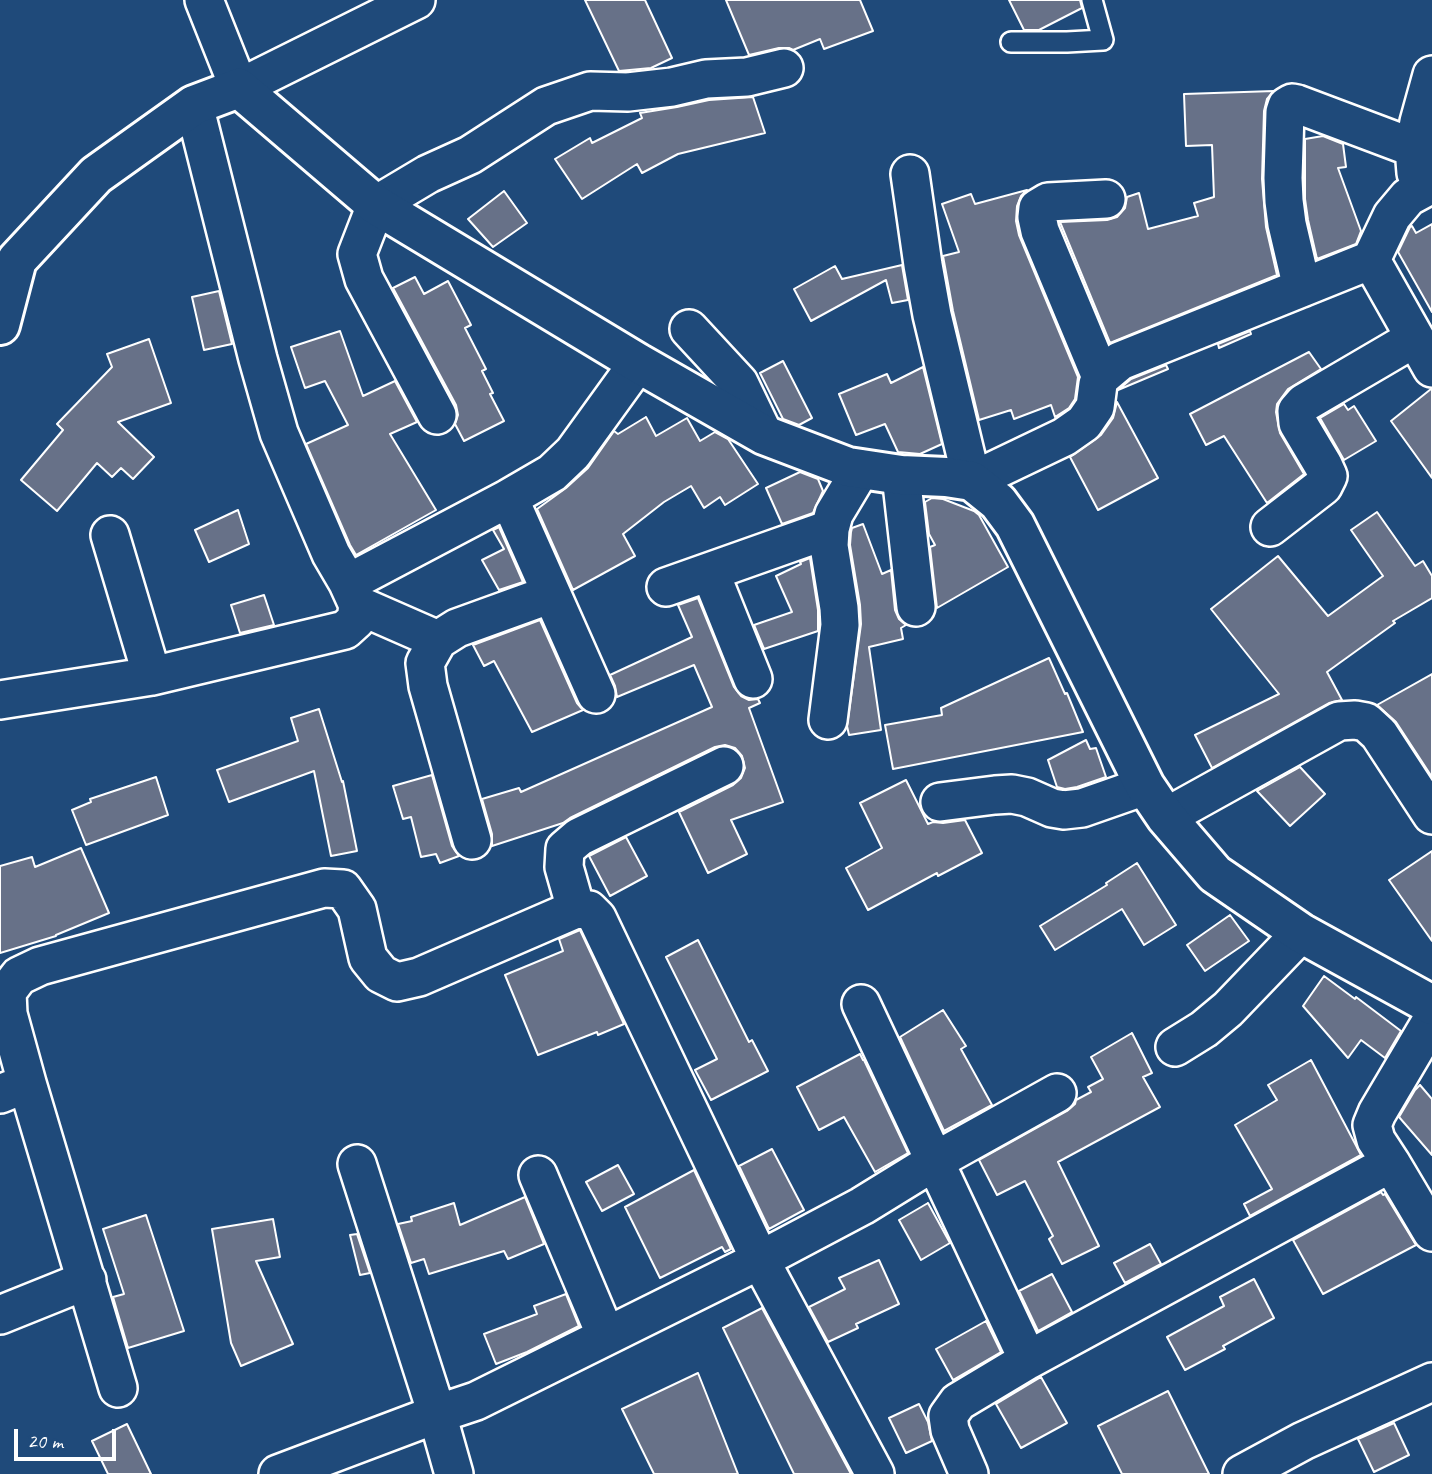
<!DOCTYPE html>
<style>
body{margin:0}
#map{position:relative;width:1432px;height:1474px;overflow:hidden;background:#1f4a7a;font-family:Caveat,sans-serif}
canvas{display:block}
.scale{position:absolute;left:14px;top:1429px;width:102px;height:32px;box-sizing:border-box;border:4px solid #fff;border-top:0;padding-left:9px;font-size:21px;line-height:24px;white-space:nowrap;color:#fff;-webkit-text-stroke:5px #1f4a7a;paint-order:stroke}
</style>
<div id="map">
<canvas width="1432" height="1474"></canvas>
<div class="scale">20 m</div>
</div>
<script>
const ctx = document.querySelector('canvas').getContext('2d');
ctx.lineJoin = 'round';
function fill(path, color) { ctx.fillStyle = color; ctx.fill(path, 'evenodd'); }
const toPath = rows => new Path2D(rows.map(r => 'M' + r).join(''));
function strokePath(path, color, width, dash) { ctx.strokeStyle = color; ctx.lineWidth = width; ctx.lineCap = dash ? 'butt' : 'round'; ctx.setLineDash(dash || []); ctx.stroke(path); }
const building = toPath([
 [585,0,645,0,672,58,651,68,619,71,585,0],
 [726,0,860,0,873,31,824,49,820,39,793,50,789,48,779,48,749,55,726,0],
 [1009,0,1080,0,1082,8,1039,30,1024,30,1009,0],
 [1274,91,1267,99,1264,111,1262,179,1266,227,1277,275,1110,343,1060,222,1107,220,1117,217,1125,208,1127,197,1139,193,1148,229,1198,216,1194,203,1214,197,1212,145,1186,146,1184,94,1274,91],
 [753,97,765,133,678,154,642,173,637,164,582,199,555,159,590,138,592,143,642,118,640,113,677,107,709,100,753,97],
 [1323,136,1343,144,1346,167,1338,168,1361,231,1356,244,1317,259,1308,220,1305,199,1305,139,1323,136],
 [1027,190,1021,196,1017,206,1016,221,1019,235,1078,377,1075,399,1069,408,1055,417,1051,405,1014,419,1011,410,979,420,953,311,943,256,959,252,942,204,971,194,975,204,1027,190],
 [504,191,527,223,493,247,468,219,504,191],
 [1432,224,1432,312,1398,252,1410,227,1412,226,1416,233,1432,224],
 [902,265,908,300,892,303,886,280,811,321,794,289,835,266,842,279,902,265],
 [415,277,424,294,448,281,471,325,465,328,486,369,482,371,493,393,490,394,504,421,464,441,455,424,458,415,456,405,393,288,415,277],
 [219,291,232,344,204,350,192,297,219,291],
 [340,331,363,396,395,381,417,422,390,434,436,510,356,555,350,545,306,444,348,425,325,381,305,388,291,347,340,331],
 [1250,331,1251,334,1219,348,1218,344,1250,331],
 [149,339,171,403,118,422,154,457,133,479,121,468,112,477,97,463,57,511,21,480,63,430,57,424,112,367,107,354,149,339],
 [1309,352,1321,369,1288,389,1277,404,1276,412,1280,433,1304,474,1267,503,1224,436,1206,445,1190,414,1309,352],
 [783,361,812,418,799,425,783,419,760,373,783,361],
 [1166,365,1168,369,1118,390,1131,379,1166,365],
 [923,367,942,444,920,454,898,452,885,424,856,435,839,394,887,374,891,383,923,367],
 [1431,389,1432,389,1432,478,1391,421,1431,389],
 [1117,402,1158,478,1098,510,1070,457,1101,435,1113,418,1117,402],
 [1344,404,1348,410,1354,406,1376,441,1344,460,1320,418,1344,404],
 [646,417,656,436,687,418,700,441,715,432,728,439,758,484,725,505,720,497,704,508,691,486,664,502,623,534,635,556,573,590,537,509,566,488,588,468,614,431,618,434,646,417],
 [800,472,818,479,823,491,813,513,782,524,766,488,800,472],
 [932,498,943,499,974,511,979,515,1008,567,937,608,930,547,935,545,929,534,925,502,932,498],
 [238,510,249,544,209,562,195,530,238,510],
 [1377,512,1415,566,1423,561,1432,576,1432,598,1393,621,1395,623,1327,672,1342,700,1329,703,1212,768,1195,735,1279,694,1211,609,1278,556,1328,616,1383,576,1351,530,1377,512],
 [863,524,882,574,891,570,895,610,899,619,906,625,901,628,903,639,869,647,881,730,849,735,847,726,861,624,860,605,850,545,851,532,852,528,863,524],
 [499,527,523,582,499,590,482,560,504,549,493,530,499,527],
 [810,558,818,610,818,631,764,649,754,625,792,612,776,576,801,564,800,562,810,558],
 [264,595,274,625,240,633,231,605,264,595],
 [698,598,734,687,741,696,749,700,758,699,760,703,749,708,783,802,731,820,747,854,708,873,679,812,733,785,741,778,745,768,742,756,735,748,725,745,715,747,570,818,563,823,492,846,492,834,482,799,519,788,521,792,712,707,694,665,617,697,615,686,610,675,692,637,678,605,698,598],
 [540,620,577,703,583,710,532,732,494,661,484,666,473,645,540,620],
 [1049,658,1065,694,1067,693,1083,732,893,769,885,725,942,715,941,708,1049,658],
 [1432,674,1432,777,1396,722,1377,705,1432,674],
 [319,709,342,782,343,781,357,851,331,856,314,771,229,802,217,770,298,741,291,718,319,709],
 [1086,740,1090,749,1096,748,1106,777,1077,787,1065,789,1057,787,1048,760,1086,740],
 [1300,767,1325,794,1290,826,1257,791,1300,767],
 [432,775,452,846,459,856,440,863,436,854,421,857,411,817,403,819,393,786,432,775],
 [156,777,168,815,86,845,72,810,91,802,90,799,156,777],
 [906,780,928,824,933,822,943,823,965,820,982,853,938,876,937,873,868,910,846,868,882,848,860,803,906,780],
 [626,837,647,876,610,896,589,856,626,837],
 [81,848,109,913,56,935,56,936,0,953,0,866,32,857,35,867,81,848],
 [1432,851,1432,941,1389,880,1432,851],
 [1137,863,1176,925,1144,945,1122,909,1055,950,1040,926,1107,885,1106,883,1137,863],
 [1230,915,1249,941,1205,971,1187,945,1230,915],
 [580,930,624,1024,598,1035,597,1032,538,1055,505,975,563,951,559,939,580,930],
 [698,940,749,1042,752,1040,768,1071,711,1100,695,1070,717,1059,666,957,698,940],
 [1324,976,1355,999,1356,997,1401,1031,1385,1058,1361,1040,1348,1058,1303,1006,1324,976],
 [943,1010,966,1046,961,1049,992,1105,944,1131,900,1037,943,1010],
 [1132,1033,1152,1073,1143,1077,1160,1107,1058,1162,1099,1246,1062,1264,1049,1239,1053,1236,1025,1181,997,1195,979,1160,1067,1111,1075,1104,1076,1100,1091,1092,1088,1087,1103,1079,1091,1057,1132,1033],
 [860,1054,863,1060,864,1060,908,1153,875,1172,844,1117,819,1130,797,1087,860,1054],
 [1311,1060,1361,1155,1250,1216,1244,1204,1272,1189,1235,1125,1277,1100,1268,1085,1311,1060],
 [1420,1085,1432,1099,1432,1155,1399,1117,1415,1090,1420,1085],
 [772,1149,804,1210,769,1229,739,1166,772,1149],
 [618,1165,634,1194,602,1211,586,1182,618,1165],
 [694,1170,731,1249,725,1252,722,1247,660,1278,625,1207,694,1170],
 [1381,1192,1383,1195,1385,1194,1416,1245,1323,1294,1293,1240,1381,1192],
 [525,1197,544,1244,508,1259,504,1251,429,1274,424,1259,411,1263,398,1224,412,1221,411,1217,454,1203,460,1225,525,1197],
 [928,1203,950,1243,921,1260,899,1220,928,1203],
 [146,1215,184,1331,128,1348,113,1297,124,1294,103,1229,146,1215],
 [273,1219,280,1257,256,1261,293,1344,241,1366,231,1343,212,1229,273,1219],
 [357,1234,370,1273,360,1275,350,1235,357,1234],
 [1150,1244,1161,1264,1125,1283,1114,1263,1150,1244],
 [879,1260,899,1304,856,1324,858,1328,828,1342,809,1307,845,1289,839,1278,879,1260],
 [1052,1274,1072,1312,1038,1331,1019,1291,1052,1274],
 [1254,1279,1274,1318,1223,1346,1225,1349,1185,1370,1167,1337,1224,1306,1220,1297,1254,1279],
 [566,1294,579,1326,527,1352,496,1364,484,1334,537,1314,534,1306,566,1294],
 [762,1308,851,1474,794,1474,723,1328,762,1308],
 [986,1321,1001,1352,953,1380,936,1349,986,1321],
 [698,1373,738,1474,654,1474,622,1409,698,1373],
 [1041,1377,1067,1423,1021,1448,996,1404,1041,1377],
 [1168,1391,1209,1474,1122,1474,1098,1426,1168,1391],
 [919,1404,928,1422,932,1441,906,1453,889,1418,919,1404],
 [1394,1423,1409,1455,1374,1472,1358,1439,1394,1423],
 [127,1424,151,1474,108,1474,92,1441,127,1424]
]);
fill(building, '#677188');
strokePath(building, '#fff', 2);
const service = toPath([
 [1011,42,1067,42,1103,40,1092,0]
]);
const minor = toPath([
 [204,0,239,88,416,0],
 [1416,173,1414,148,1419,122,1432,75],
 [910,174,923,265,932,315,972,481,1064,437,1084,423,1095,407,1098,384,1101,377,1120,361,1371,260,1392,216,1408,197,1432,184],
 [1371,260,1432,368],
 [1302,288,1287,224,1284,201,1283,178,1285,112,1287,106,1292,103,1297,104,1414,148],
 [689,329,739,383,764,435],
 [1101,377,1040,231,1037,217,1038,208,1048,202,1106,199],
 [437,415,364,279,357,254,376,205,428,174,470,155,546,106,590,91,628,92,672,87,706,79,747,77,784,68],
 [901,475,916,607],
 [509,498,596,694],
 [1270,527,1323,486,1328,476,1323,465,1298,423,1297,411,1304,403,1415,338],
 [710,572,753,679],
 [348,583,509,498,552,473,573,453,638,363],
 [666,587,830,529],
 [358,605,438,640],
 [152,676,345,630,356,620,358,605,348,583,331,554,279,433,258,359,194,105],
 [0,700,152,676,110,535],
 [828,720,840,625,839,608,829,546,830,529,834,514,861,469],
 [940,802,995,795,1012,794,1027,797,1052,808,1064,810,1082,808,1145,786],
 [1166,817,1339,721,1355,720,1366,722,1379,734,1432,815],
 [472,840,428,686,425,663,438,640,457,628,551,594],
 [576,909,564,867,565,849,579,837,724,766],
 [861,1004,1028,1360,1391,1163,1376,1140,1372,1125,1377,1113,1432,1020],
 [1175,1047,1204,1029,1228,1009,1301,933],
 [27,1083,8,1014,7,992,19,976,40,966,324,888,343,889,357,909,368,958,381,974,397,982,419,977,576,909,589,910,597,918,760,1260,875,1474],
 [0,1094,27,1083,118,1388],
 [1391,1163,1432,1232],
 [538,1175,606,1336],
 [0,1315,87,1280],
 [278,1474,437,1414,357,1164],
 [454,1474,437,1414,476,1401,760,1260,862,1206,935,1161,1057,1093],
 [969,1474,950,1430,948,1416,958,1402,1028,1360],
 [1242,1474,1303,1441,1432,1382]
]);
const tertiary = toPath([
 [0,325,17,260,96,175,194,105,239,88,376,205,638,363,764,435,848,467,901,475,946,477,972,481,998,502,1015,525,1145,786,1166,817,1215,874,1301,933,1432,1005]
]);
strokePath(service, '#fff', 24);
strokePath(minor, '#fff', 42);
strokePath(tertiary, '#fff', 44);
strokePath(service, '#1f4a7a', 19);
strokePath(minor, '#1f4a7a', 37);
strokePath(tertiary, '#1f4a7a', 38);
</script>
